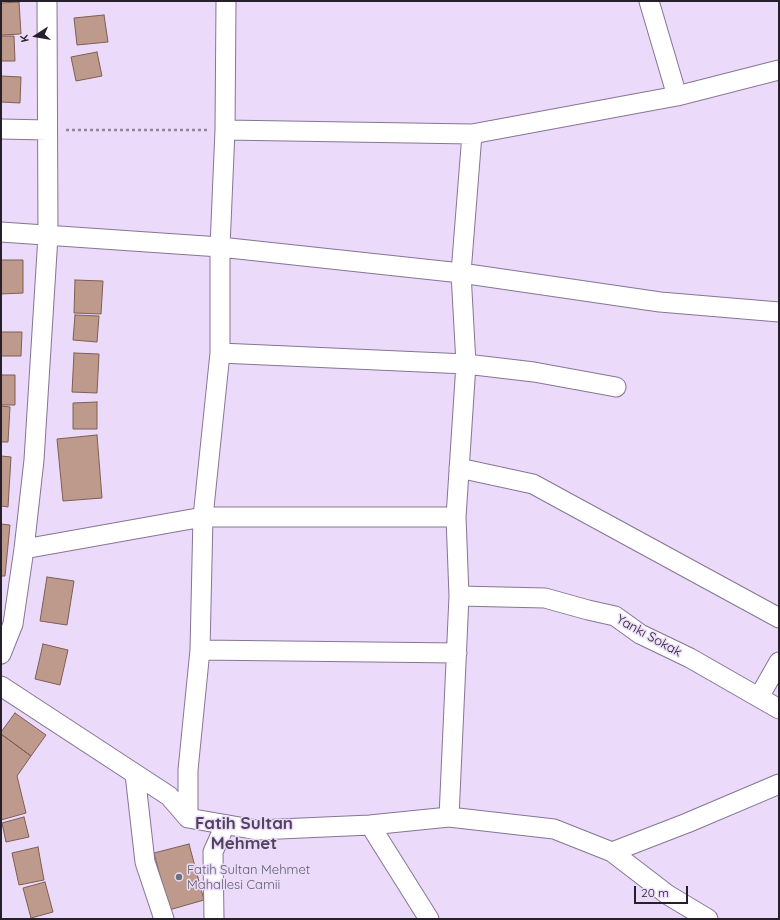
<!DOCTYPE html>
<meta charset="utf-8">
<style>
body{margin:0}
#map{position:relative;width:780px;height:920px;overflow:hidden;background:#ebdafa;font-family:Quicksand,sans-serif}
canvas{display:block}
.frame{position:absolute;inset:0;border:2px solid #26202b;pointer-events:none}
.north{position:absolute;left:16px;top:16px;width:40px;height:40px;-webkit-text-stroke:3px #ebdafa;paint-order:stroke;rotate:258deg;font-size:11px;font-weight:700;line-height:16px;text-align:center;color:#26202b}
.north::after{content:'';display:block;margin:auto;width:14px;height:18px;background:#26202b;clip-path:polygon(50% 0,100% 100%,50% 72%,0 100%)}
.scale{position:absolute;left:634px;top:886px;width:54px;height:18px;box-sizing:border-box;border:2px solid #26202b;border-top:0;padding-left:5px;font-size:12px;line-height:14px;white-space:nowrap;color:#26202b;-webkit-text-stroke:3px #ebdafa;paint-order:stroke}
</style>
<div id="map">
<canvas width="780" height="920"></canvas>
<div class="frame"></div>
<div class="north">K</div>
<div class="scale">20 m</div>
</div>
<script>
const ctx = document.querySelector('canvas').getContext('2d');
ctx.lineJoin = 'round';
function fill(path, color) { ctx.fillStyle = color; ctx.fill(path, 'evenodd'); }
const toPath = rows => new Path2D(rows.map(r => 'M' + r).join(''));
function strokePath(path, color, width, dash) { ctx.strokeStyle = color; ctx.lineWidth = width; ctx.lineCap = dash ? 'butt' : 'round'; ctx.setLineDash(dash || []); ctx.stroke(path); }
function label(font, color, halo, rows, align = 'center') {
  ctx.font = font + ' Quicksand,sans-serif'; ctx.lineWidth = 3; ctx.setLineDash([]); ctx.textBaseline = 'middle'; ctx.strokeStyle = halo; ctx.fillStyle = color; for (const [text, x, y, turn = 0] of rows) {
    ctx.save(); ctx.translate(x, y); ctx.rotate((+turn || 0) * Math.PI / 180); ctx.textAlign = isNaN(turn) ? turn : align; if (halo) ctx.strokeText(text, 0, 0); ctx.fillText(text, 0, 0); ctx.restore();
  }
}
const building = toPath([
 [19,2,21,34,1,35,1,3,19,2],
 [104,15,108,42,77,45,74,18,104,15],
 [1,36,14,36,15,61,1,61,1,36],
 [97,52,102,76,76,81,71,57,97,52],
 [1,76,21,77,20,103,1,102,1,76],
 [1,260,23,260,23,293,1,294,1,260],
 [75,280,103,281,101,314,74,313,75,280],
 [75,315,99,316,97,342,73,340,75,315],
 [1,332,22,332,21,356,1,356,1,332],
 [74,353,99,354,97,393,72,392,74,353],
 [1,375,15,375,15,405,1,405,1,375],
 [97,402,97,429,73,429,73,403,97,402],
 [1,406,10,407,8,442,1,442,1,406],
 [97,435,102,498,63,501,57,439,97,435],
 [1,456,11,457,8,507,1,506,1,456],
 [1,524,10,525,5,576,1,576,1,524],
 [47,577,74,581,67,625,40,621,47,577],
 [43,644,68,650,60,685,35,679,43,644],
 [15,713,46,735,31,756,1,734,1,732,15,713],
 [1,734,31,756,17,776,26,813,1,820,1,734],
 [24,817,29,837,6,842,2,823,24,817],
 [189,844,204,900,169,910,154,853,189,844],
 [38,847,44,880,19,885,12,853,38,847],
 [45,882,53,912,31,918,23,888,45,882]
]);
fill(building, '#be9a8d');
strokePath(building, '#7e5e52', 1);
const minor = toPath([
 [649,1,677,96],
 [1,129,47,130],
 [225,130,472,134,677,96,779,70],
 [472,134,461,273,660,302,779,312],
 [1,232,220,247,461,273,466,364,456,517,459,596,449,817],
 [220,353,466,364,534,372,616,387],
 [459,468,533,484,779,618],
 [24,549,203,517,456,517],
 [459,596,545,598,588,610,615,616,640,634,690,658,779,709],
 [200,650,457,653],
 [1,654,13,624,24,549,34,460,48,236,47,1],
 [1,686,169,796,188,818,257,830,370,825,449,817,554,829,612,852,668,895,708,919],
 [759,697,779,662],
 [135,774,145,862,164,919],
 [188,818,188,770,200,650,203,517,220,353,220,247,225,130,226,1],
 [370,825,429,919],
 [612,852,687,823,779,784],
 [214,919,213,852,225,825]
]);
strokePath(minor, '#857693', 21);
strokePath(toPath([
 [66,130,207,130]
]), '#91859b', 2.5, [3, 3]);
strokePath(minor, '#fff', 19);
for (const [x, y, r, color] of [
 [179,877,4,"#6b7280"]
]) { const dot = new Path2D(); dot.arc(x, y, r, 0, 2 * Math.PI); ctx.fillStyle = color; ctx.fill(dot); strokePath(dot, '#ebdafa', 1.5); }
label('13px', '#26202b', '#ebdafa', [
 ["Yankı Sokak",649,636,29]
]);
label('13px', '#5b616d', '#ebdafa', [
 ["Fatih Sultan Mehmet",187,870],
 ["Mahallesi Camii",187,885]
], 'left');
label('bold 17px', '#51435d', '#ebdafa', [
 ["Fatih Sultan",244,824],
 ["Mehmet",244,844]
]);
</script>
